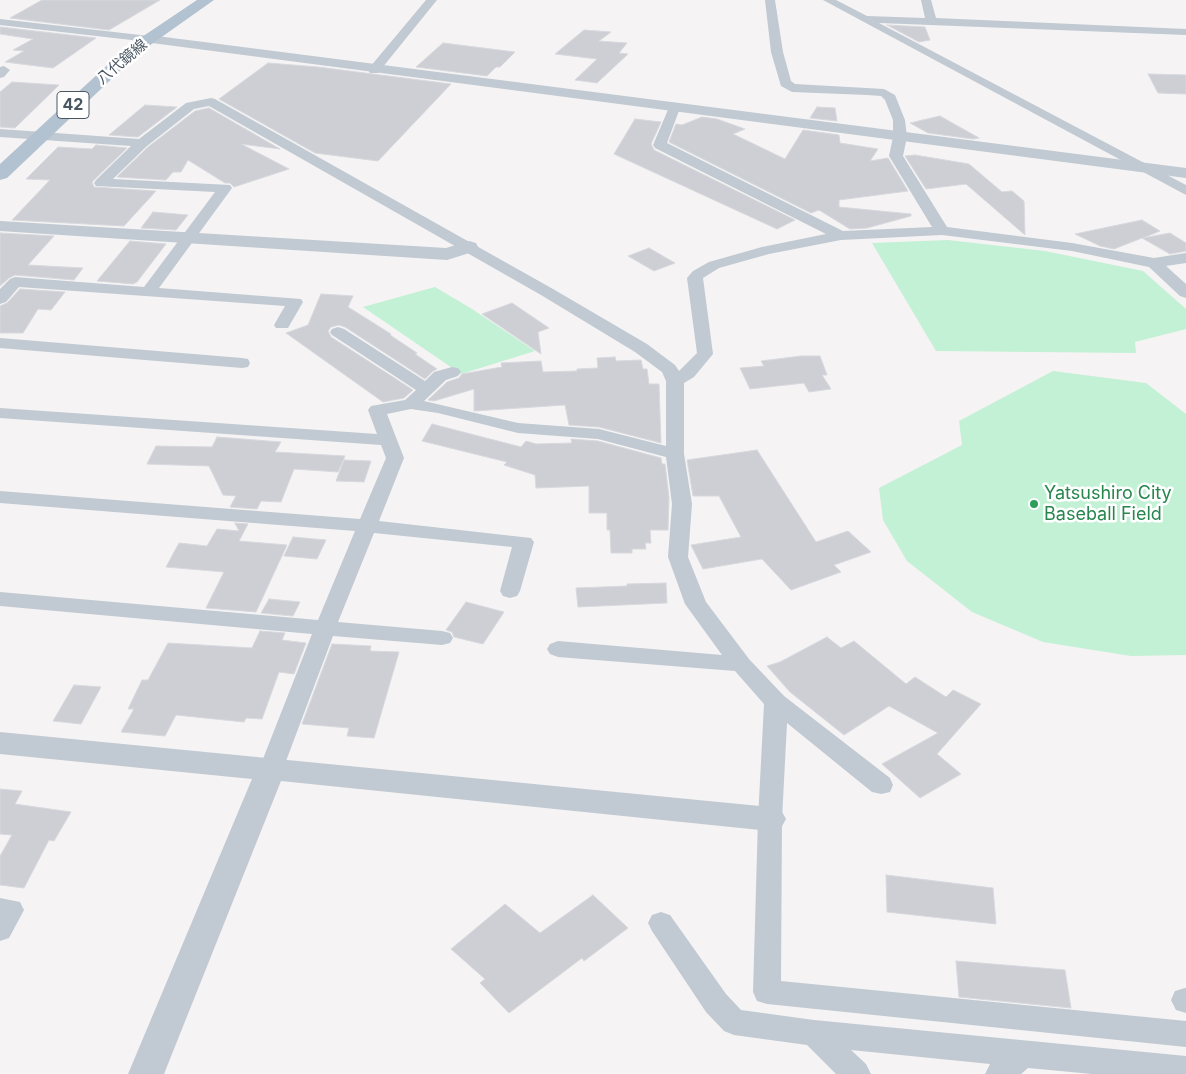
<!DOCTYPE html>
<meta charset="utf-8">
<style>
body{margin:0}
canvas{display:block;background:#f5f3f3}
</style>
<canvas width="1186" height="1074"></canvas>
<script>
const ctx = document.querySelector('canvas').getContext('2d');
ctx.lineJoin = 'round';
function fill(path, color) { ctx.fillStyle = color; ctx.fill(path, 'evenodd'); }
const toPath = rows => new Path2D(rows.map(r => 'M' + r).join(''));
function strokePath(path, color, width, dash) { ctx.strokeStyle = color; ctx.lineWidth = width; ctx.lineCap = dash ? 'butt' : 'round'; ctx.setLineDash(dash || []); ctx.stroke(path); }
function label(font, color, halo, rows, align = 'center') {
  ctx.font = font + ' Inter,"Noto Sans JP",sans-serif'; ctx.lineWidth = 5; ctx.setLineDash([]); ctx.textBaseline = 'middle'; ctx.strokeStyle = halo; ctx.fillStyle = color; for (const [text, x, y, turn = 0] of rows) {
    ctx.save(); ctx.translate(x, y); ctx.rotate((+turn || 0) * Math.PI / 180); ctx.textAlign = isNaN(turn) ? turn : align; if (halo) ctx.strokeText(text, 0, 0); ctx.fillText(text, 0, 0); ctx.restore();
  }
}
fill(toPath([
 [948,240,1045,251,1143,271,1186,309,1186,329,1135,342,1136,353,936,351,872,243],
 [435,287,472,309,535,351,461,374,363,307],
 [1053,371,1146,383,1186,414,1186,655,1131,656,1043,642,972,612,907,561,883,520,879,488,962,445,959,421]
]), '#c3f1d5');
const building = toPath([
 [42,0,160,0,109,30,10,18,42,0],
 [887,25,925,27,930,40,919,42,887,25],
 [0,27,96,38,53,68,5,62,24,51,13,50,33,39,0,34,0,27],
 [584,30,611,32,599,41,627,43,619,53,628,54,597,83,575,80,597,59,555,54,584,30],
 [443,43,515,52,500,67,496,67,487,76,416,67,443,43],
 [268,63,318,67,451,84,378,161,315,153,219,99,268,63],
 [1148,74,1186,75,1186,94,1158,93,1148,74],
 [12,82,59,85,15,128,0,127,0,92,12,82],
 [145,105,177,107,138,137,109,135,145,105],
 [817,107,835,108,837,121,810,118,817,107],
 [209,108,280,149,241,144,289,169,234,187,230,183,225,183,188,160,181,172,173,172,166,180,117,177,148,147,195,111,209,108],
 [940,116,979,138,973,139,928,133,910,123,940,116],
 [702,117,717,119,745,129,733,134,785,159,803,130,839,135,840,143,878,149,870,161,888,158,908,191,839,200,839,207,911,214,911,216,867,228,850,229,819,210,811,213,669,142,676,124,682,125,702,117],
 [635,119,661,122,651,144,654,150,795,220,777,229,614,154,635,119],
 [96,145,127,148,95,179,92,182,94,187,156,191,124,226,12,220,50,180,26,179,58,147,92,149,96,145],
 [915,155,969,164,1002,192,1012,191,1024,201,1025,235,966,184,926,189,905,156,915,155],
 [153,212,188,215,176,230,141,228,153,212],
 [1142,220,1160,231,1143,238,1170,233,1186,243,1186,251,1170,254,1142,238,1114,249,1100,246,1075,234,1142,220],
 [0,233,54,236,28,265,83,268,74,280,15,275,9,278,0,286,0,233],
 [130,241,166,244,137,282,133,284,97,281,130,241],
 [649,248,675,263,654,271,628,256,649,248],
 [20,289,65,292,51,310,38,309,23,333,0,333,0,306,7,303,20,289],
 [321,294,353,296,348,307,391,334,390,335,417,353,415,354,437,369,433,371,425,379,345,327,339,325,331,327,328,331,331,337,413,390,404,398,383,402,286,333,308,325,321,294],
 [512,303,549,328,538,332,541,354,482,314,512,303],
 [801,356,820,356,827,375,822,375,831,389,809,392,804,383,750,389,740,368,764,366,761,361,801,356],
 [615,357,616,361,641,360,643,369,647,369,649,384,659,384,661,443,599,427,569,425,565,405,474,411,474,389,434,401,428,400,447,382,459,378,462,374,502,367,501,363,541,361,543,372,577,371,577,369,598,368,597,358,615,357],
 [432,424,521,447,526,441,536,444,572,443,571,439,598,441,661,458,662,464,665,464,669,497,668,530,650,530,651,543,645,543,646,549,632,549,632,553,611,553,610,530,607,530,607,513,589,513,589,486,536,488,535,475,504,465,507,462,422,441,432,424],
 [217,437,281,442,275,452,345,456,338,472,294,469,281,502,261,501,257,509,230,507,236,496,223,495,209,466,147,464,156,446,212,447,217,437],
 [757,450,816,542,848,531,871,552,834,565,841,572,791,590,762,559,703,569,691,545,741,537,719,496,693,496,687,460,757,450],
 [344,460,371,461,364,482,336,481,344,460],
 [235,523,248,524,239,541,287,545,256,612,206,608,224,572,166,567,179,543,207,546,217,529,239,531,235,523],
 [293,537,326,540,317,559,284,556,293,537],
 [666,583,667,603,578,607,576,588,627,586,627,584,666,583],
 [269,599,300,602,293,616,261,613,269,599],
 [466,602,504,612,483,644,454,637,452,632,446,630,466,602],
 [260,631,285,633,282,640,306,643,294,674,279,672,262,719,246,718,244,722,176,715,165,736,121,732,134,709,128,709,142,680,148,680,168,643,252,648,260,631],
 [827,637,841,648,854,641,906,684,915,677,946,697,953,690,981,704,937,754,961,774,920,798,882,764,938,733,889,706,844,735,790,692,767,666,780,662,827,637],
 [332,644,371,646,370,651,399,652,374,738,347,736,349,728,302,724,332,644],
 [74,685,101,687,81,724,53,721,74,685],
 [0,789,22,791,15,804,71,812,54,841,49,840,24,888,0,885,0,856,12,835,0,834,0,789],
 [886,875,993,888,996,924,887,912,886,875],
 [593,895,628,928,584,961,582,958,509,1013,480,983,485,979,451,949,505,904,540,933,593,895],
 [956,961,1065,970,1071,1008,959,997,956,961]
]);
fill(building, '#cdcfd5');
strokePath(building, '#d7d9de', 1);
fill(toPath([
 [426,0,437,0,378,73,370,73,368,70,370,67,426,0],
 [765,0,775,0,783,52,791,81,795,84,884,89,895,95,905,120,907,137,903,156,947,227,1072,243,1154,258,1186,253,1186,263,1166,266,1186,284,1186,298,1180,296,1149,267,1072,251,942,235,841,240,769,254,719,268,703,278,713,354,694,377,684,383,684,454,692,504,688,557,706,602,749,659,784,696,890,778,893,785,890,792,881,794,872,792,787,723,782,819,781,981,1186,1021,1186,1047,767,1004,757,1001,753,992,758,819,764,704,735,671,558,657,550,654,547,649,550,644,558,641,722,655,685,604,668,557,672,504,666,457,598,439,518,433,438,413,411,409,387,414,404,458,379,521,531,538,534,542,520,591,517,596,510,598,503,596,500,591,512,547,374,533,338,622,442,631,450,633,453,638,450,643,442,645,333,636,283,769,280,775,271,778,262,775,259,769,312,634,0,606,0,592,318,620,355,531,0,503,0,491,360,519,386,458,381,445,0,418,0,408,377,434,368,410,371,406,405,400,416,390,332,335,330,332,332,329,338,327,344,329,425,381,434,372,452,367,458,368,461,372,458,376,446,380,424,401,518,423,599,429,666,446,666,381,662,372,635,352,541,295,209,106,194,109,147,146,113,179,230,185,232,188,159,288,301,299,303,302,288,328,276,328,274,325,285,306,19,287,6,302,0,304,0,289,10,279,15,277,144,287,215,192,96,186,94,183,96,180,131,146,0,137,0,129,139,139,186,103,211,98,215,99,553,289,647,344,675,365,679,371,697,353,687,278,693,271,709,262,762,247,826,234,655,148,653,145,670,105,678,105,680,108,667,143,843,231,932,227,889,156,893,137,893,120,885,100,881,96,867,95,792,92,781,86,771,52,765,0],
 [823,0,836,0,867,16,925,18,921,0,931,0,936,18,1186,29,1186,35,879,23,1186,185,1186,195,823,0],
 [0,19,149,36,155,39,149,42,0,25,0,19],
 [4,66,10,70,4,77,0,78,0,67,4,66],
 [0,338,242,358,248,359,250,363,248,367,242,368,0,348,0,338],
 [0,898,20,902,24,910,9,938,0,941,0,898],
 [661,912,670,915,726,994,741,1010,814,1020,1186,1056,1186,1074,1092,1074,1028,1068,1021,1074,985,1074,990,1064,851,1050,866,1064,871,1074,836,1074,807,1045,734,1035,724,1031,706,1012,652,931,648,923,652,915,661,912],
 [1185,988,1186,988,1186,1013,1176,1010,1171,1000,1175,991,1185,988]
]), '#c1cad2');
fill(toPath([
 [149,35,1186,168,1186,178,144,42,142,39,144,36,149,35],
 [0,221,446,248,469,241,476,243,478,247,476,251,447,260,0,231,0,221],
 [0,732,770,807,781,810,786,819,781,828,770,831,281,781,164,1074,128,1074,252,779,0,754,0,732]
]), '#c1cad2');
fill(toPath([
 [197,0,214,0,139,53,7,178,0,180,0,164,127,47,197,0]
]), '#b3c2d1');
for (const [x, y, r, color] of [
 [1034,504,5,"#2e9e5b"]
]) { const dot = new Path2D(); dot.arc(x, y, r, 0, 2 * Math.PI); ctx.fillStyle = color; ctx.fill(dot); strokePath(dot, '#fff', 2); }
label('15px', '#4a5661', '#fff', [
 ["八代鏡線",122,62,-40]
]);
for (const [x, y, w] of [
 [73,105,32]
]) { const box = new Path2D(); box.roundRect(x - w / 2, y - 13.5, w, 27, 4); ctx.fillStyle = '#fff'; ctx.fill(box); strokePath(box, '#4a5661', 1); }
label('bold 16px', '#4a5661', null, [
 ["42",73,105]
]);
label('18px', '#27864d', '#fff', [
 ["Yatsushiro City",1044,494],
 ["Baseball Field",1044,515]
], 'left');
</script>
